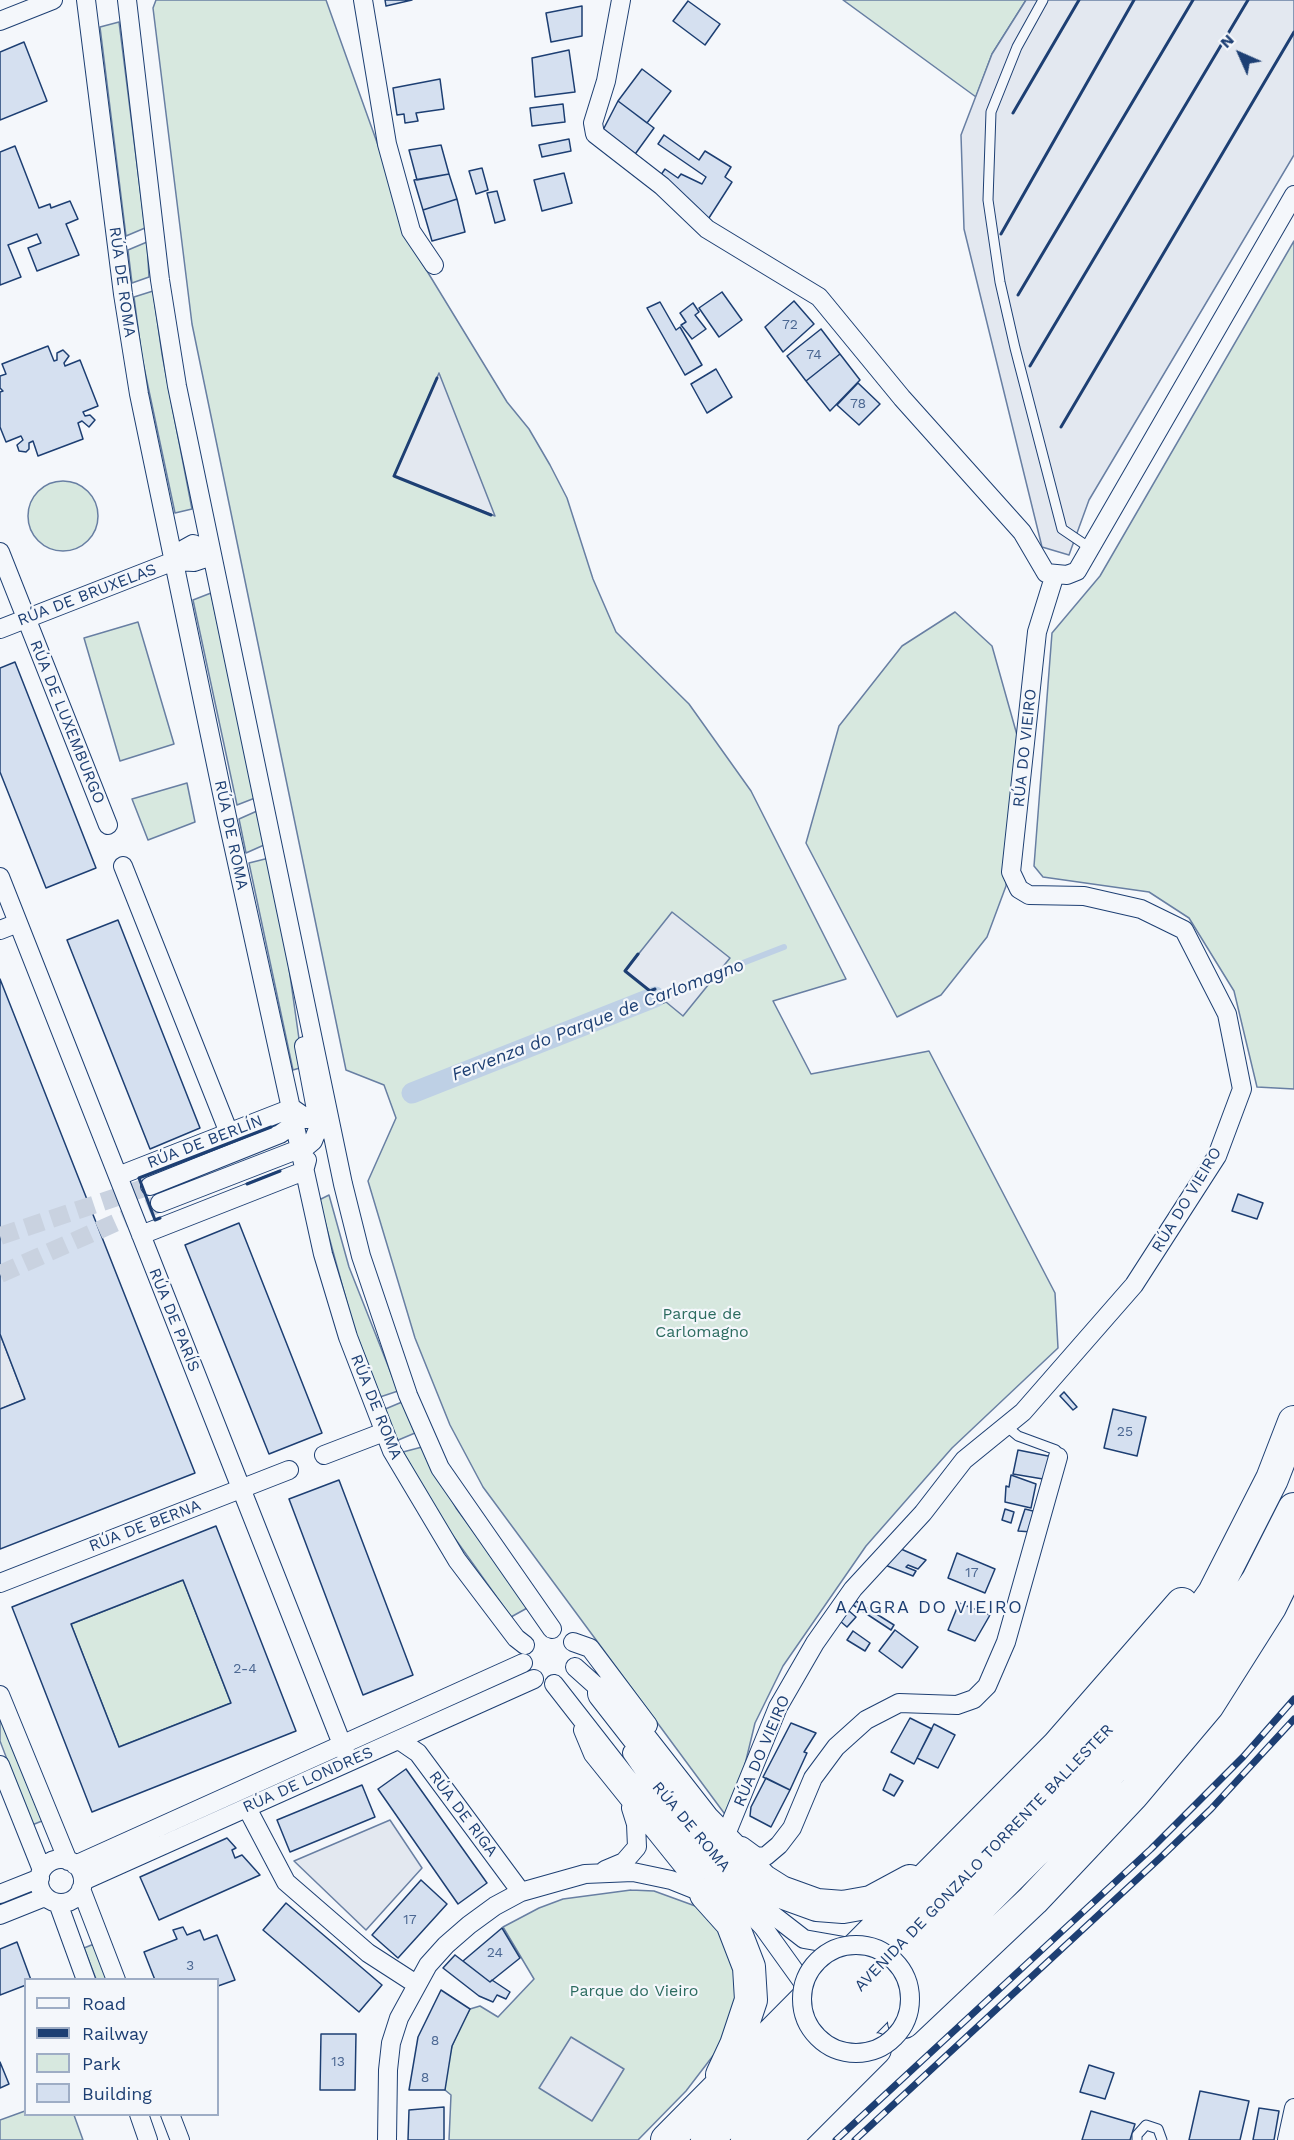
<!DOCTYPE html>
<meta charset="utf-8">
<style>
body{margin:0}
#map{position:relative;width:1294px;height:2140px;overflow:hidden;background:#f4f7fb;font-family:"Work Sans",sans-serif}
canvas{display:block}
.legend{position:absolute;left:24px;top:1978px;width:195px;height:138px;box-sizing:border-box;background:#f4f7fb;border:2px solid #9eadc5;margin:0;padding:8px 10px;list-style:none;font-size:18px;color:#1d3f73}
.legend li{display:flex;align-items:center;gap:12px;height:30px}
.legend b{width:30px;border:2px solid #9eadc5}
.north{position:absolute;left:1210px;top:24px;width:60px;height:60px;-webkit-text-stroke:4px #f4f7fb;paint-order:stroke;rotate:315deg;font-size:16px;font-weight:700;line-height:24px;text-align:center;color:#1d3f73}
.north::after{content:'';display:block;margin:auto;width:21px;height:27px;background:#1d3f73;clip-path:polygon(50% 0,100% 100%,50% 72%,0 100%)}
</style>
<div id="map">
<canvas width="1294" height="2140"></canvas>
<ul class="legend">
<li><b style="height:8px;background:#f4f7fb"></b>Road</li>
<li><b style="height:8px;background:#1d3f73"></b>Railway</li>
<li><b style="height:16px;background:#d7e8df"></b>Park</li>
<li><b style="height:16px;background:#d5e0f0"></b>Building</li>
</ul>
<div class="north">N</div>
</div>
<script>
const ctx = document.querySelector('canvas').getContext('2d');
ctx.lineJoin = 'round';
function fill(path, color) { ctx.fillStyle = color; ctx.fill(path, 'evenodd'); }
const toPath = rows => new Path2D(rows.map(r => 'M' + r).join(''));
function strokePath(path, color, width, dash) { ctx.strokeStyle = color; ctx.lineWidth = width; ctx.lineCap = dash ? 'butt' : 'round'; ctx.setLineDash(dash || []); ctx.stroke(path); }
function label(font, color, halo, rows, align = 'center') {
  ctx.font = font + ' "Work Sans",sans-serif'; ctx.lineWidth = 4.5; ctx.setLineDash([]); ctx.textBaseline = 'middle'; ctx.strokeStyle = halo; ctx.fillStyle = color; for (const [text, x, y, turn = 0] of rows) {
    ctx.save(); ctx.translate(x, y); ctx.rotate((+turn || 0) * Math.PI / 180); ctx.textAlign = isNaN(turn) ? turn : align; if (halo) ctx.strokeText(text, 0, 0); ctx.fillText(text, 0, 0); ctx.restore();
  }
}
const green = toPath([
 [156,0,326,0,384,162,405,235,507,402,529,429,550,465,567,498,593,579,616,632,689,704,751,791,846,979,773,1001,811,1074,929,1051,1055,1293,1058,1348,952,1448,866,1546,783,1666,755,1723,733,1814,727,1817,483,1487,450,1425,415,1338,368,1181,396,1118,384,1085,346,1070,192,324,153,8,156,0],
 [843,0,1026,0,992,54,976,97,843,0],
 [119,22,145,228,126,236,100,27,119,22],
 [1294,241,1294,1089,1257,1087,1234,991,1189,918,1149,892,1043,877,1034,866,1052,633,1100,576,1294,241],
 [147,242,149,277,132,283,128,250,147,242],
 [153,291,162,354,192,509,175,513,142,358,134,297,153,291],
 '28 516a35 35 0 1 1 70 0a35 35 0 1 1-70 0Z',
 [211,593,255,798,237,805,193,600,211,593],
 [955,612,992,646,1017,735,1006,886,987,937,941,995,897,1017,806,843,839,726,902,646,955,612],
 [138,622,174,744,120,761,84,638,138,622],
 [187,783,195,822,148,840,132,799,187,783],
 [257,811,264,845,246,853,239,819,257,811],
 [269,858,283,926,303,1067,293,1070,249,863,269,858],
 [329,1195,349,1267,398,1391,380,1397,353,1325,319,1200,329,1195],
 [402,1402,415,1433,396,1441,383,1410,402,1402],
 [422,1447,456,1508,529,1607,511,1617,441,1519,403,1452,422,1447],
 [183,1580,231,1703,119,1747,71,1624,183,1580],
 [0,1715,42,1821,32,1825,0,1741,0,1715],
 [631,1890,654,1891,698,1907,719,1927,736,1958,735,2008,722,2044,686,2091,638,2140,449,2140,451,2095,445,2090,445,2075,452,2046,461,2025,470,2009,480,2006,498,2017,534,1979,503,1927,539,1908,563,1899,631,1890],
 [94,1944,108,1979,96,1979,84,1948,94,1944],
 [25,2111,26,2114,74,2115,83,2140,0,2140,0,2120,25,2111]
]);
fill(green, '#d7e8df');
strokePath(green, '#687fa3', 1.5);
const parking = toPath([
 [1026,0,1294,0,1294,155,1089,500,1069,555,1042,547,964,229,961,135,992,54,1026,0],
 [439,373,495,516,394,476,439,373],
 [672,912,730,958,683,1016,666,1002,661,1004,655,989,650,991,625,971,672,912],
 [0,1334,25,1399,0,1409,0,1334],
 [390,1820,422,1868,366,1930,294,1861,390,1820],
 [571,2037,624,2069,592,2121,539,2088,571,2037]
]);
fill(parking, '#e3e8f0');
strokePath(parking, '#687fa3', 1.5);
strokePath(toPath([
 [655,997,784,947]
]), '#bed0e5', 6);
strokePath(toPath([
 [412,1093,655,997]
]), '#bed0e5', 21);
const building = toPath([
 [385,0,412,0,386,6,385,0],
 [688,1,720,24,705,45,673,21,688,1],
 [582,6,582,36,551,42,546,13,582,6],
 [24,42,47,101,0,120,0,52,24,42],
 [569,50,575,92,535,97,532,58,569,50],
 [642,69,671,91,647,123,618,101,642,69],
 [440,79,444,109,416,113,418,121,405,123,404,114,397,115,393,88,440,79],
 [618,101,654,128,633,157,603,130,618,101],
 [563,104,565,122,532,126,530,108,563,104],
 [664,135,699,160,705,151,731,167,725,177,732,182,707,221,658,179,665,169,678,178,681,174,702,184,706,177,658,144,664,135],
 [569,139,571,151,542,157,539,145,569,139],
 [441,145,449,174,417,180,409,150,441,145],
 [15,146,39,208,50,204,51,208,70,201,78,219,66,224,79,255,37,271,28,248,41,243,37,234,8,245,21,277,0,285,0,152,15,146],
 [482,168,488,190,476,194,469,171,482,168],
 [564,173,572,203,542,211,534,180,564,173],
 [449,174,457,199,423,210,414,180,449,174],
 [497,191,505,220,495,223,487,193,497,191],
 [457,199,465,232,432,241,423,210,457,199],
 [722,292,742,320,719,337,699,308,722,292],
 [794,301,814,324,783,352,765,327,794,301],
 [660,302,676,330,680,327,702,365,685,375,647,308,660,302],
 [693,303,699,312,695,315,706,329,692,339,681,325,686,322,680,313,693,303],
 [821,329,840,354,806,381,787,356,821,329],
 [48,346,54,361,57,360,57,353,63,350,69,356,64,363,65,366,80,360,98,406,83,412,85,416,90,415,95,420,89,427,82,421,78,423,83,439,38,456,33,441,29,443,29,449,26,452,19,451,17,445,23,440,21,436,6,442,0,427,0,392,3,391,0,388,0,376,6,374,2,364,48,346],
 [840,354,860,380,830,411,806,381,840,354],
 [716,369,732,397,707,413,691,384,716,369],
 [858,383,880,404,859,425,837,405,858,383],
 [15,662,96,868,46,888,0,772,0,668,15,662],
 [118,920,200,1128,150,1149,67,940,118,920],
 [0,979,195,1473,0,1549,0,1409,25,1399,0,1334,0,979],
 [1238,1194,1263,1203,1257,1219,1232,1211,1238,1194],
 [239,1223,322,1433,269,1454,185,1245,239,1223],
 [1064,1392,1077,1407,1073,1410,1060,1396,1064,1392],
 [1113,1409,1146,1417,1137,1456,1104,1448,1113,1409],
 [1018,1450,1053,1457,1049,1480,1013,1474,1018,1450],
 [1011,1475,1036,1484,1031,1508,1005,1502,1006,1486,1009,1487,1011,1475],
 [339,1480,413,1675,363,1695,289,1499,339,1480],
 [1005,1509,1014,1512,1011,1523,1002,1520,1005,1509],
 [1025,1509,1037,1512,1032,1532,1018,1531,1025,1509],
 [216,1526,296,1731,92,1812,12,1607,216,1526],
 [183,1580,231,1703,119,1747,71,1624,183,1580],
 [901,1549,926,1560,918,1569,908,1565,906,1567,916,1571,913,1576,885,1565,901,1549],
 [957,1553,995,1569,985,1593,948,1578,957,1553],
 [856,1601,894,1625,891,1630,853,1605,856,1601],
 [959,1603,990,1615,975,1641,948,1630,959,1603],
 [849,1611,856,1617,847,1627,840,1621,849,1611],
 [895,1630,918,1647,902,1668,879,1651,895,1630],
 [853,1631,870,1643,865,1651,847,1640,853,1631],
 [910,1718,932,1729,914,1764,891,1752,910,1718],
 [791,1723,816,1733,804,1752,807,1753,790,1790,763,1777,791,1723],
 [934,1724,955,1735,938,1768,917,1758,934,1724],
 [406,1769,487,1883,458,1904,378,1789,406,1769],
 [890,1774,903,1781,894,1796,883,1790,890,1774],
 [766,1778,790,1790,771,1827,750,1816,751,1807,766,1778],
 [362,1785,375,1817,290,1852,277,1820,362,1785],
 [227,1838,236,1848,232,1850,235,1858,242,1855,260,1875,159,1920,140,1877,227,1838],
 [421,1880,447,1904,398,1958,372,1935,421,1880],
 [286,1903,382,1985,359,2012,263,1930,286,1903],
 [183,1927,187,1935,200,1930,204,1940,217,1935,235,1980,218,1986,218,1980,155,1980,144,1952,177,1939,173,1930,183,1927],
 [502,1928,520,1958,490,1982,463,1961,502,1928],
 [17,1942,31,1980,26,1980,26,1985,0,1995,0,1949,17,1942],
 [455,1955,490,1982,492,1980,510,1992,506,1999,497,1995,493,2002,479,1996,443,1968,455,1955],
 [441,1990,470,2009,452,2046,445,2090,409,2090,418,2037,441,1990],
 [321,2034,356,2034,355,2090,320,2090,321,2034],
 [0,2062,9,2084,0,2088,0,2062],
 [1089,2065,1114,2073,1105,2099,1080,2092,1089,2065],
 [1200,2091,1249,2101,1240,2140,1189,2140,1200,2091],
 [444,2107,444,2140,408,2140,409,2110,444,2107],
 [1259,2108,1279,2111,1274,2140,1253,2140,1259,2108],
 [1091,2111,1135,2124,1130,2140,1082,2140,1091,2111]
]);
fill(building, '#d5e0f0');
strokePath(building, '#1d3f73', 1.5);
strokePath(toPath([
 [0,1236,150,1186],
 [0,1274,160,1203]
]), '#c9d2e0', 18, [18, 9]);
const lane = toPath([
 [1043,0,1017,47,991,112,988,200,1000,282,1015,348,1062,529,1090,548],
 [1006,1426,1018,1436,1056,1450,1058,1457],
 [1137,2140,1137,2135,1146,2125,1158,2129,1162,2140]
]);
const street = toPath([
 [86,0,123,294,139,394,227,817,323,1254,348,1337,392,1451,457,1560,516,1638,525,1645],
 [127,0,160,280,177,386,343,1184,361,1256,408,1395,440,1468,552,1629],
 [363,0,387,144,411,231,434,265],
 [621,0,606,81,593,123,595,134,662,186,707,229,819,297,902,398,1022,532,1046,573,1067,575,1077,571,1294,195],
 [0,21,53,0],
 [0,552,108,825],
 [0,629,174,561,194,562,203,559,211,551,193,544,184,549,174,561],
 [123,866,229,1133],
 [0,877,349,1762],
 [0,930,18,923],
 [304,1046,320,1131],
 [118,1176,292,1108,302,1115],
 [150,1186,280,1134,301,1119,315,1119,319,1126,313,1141,307,1146,160,1203],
 [141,1235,304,1171,307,1160],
 [324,1455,384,1432],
 [0,1583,289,1470],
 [573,1642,590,1648,648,1725],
 [575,1667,604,1693,607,1701],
 [554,1684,650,1807,763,1927,804,1984],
 [0,1695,68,1861],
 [583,1730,593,1754,704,1892],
 [399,1740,418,1753,521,1892],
 [632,1753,668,1805,723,1867,773,1915,804,1939,844,1946],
 [0,1765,42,1870],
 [247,1808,286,1882,368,1953,416,1984],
 [727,1832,778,1707,815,1643,853,1589,923,1513,964,1460,1023,1412,1134,1285,1217,1156,1242,1089,1227,1014,1184,930,1141,909,1084,896,1029,895,1019,889,1011,872,1037,632,1055,574],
 [742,1846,757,1857,766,1856,779,1845,792,1828,813,1778,836,1747,866,1720,899,1703,957,1705,974,1699,987,1686,1006,1642,1058,1457],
 '39 1881a22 22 0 1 1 44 0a22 22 0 1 1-44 0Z',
 [75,1865,523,1663],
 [605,1870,624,1862,637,1847,636,1824,631,1808],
 [83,1881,534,1679],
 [81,1889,116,1980],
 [0,1894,40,1878],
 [58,1903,86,1980],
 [0,1915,45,1897],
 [139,2114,148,2140],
 [170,2114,180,2140],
 [387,2140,388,2070,391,2043,399,2018,428,1965,446,1945,469,1925,495,1906,521,1892,585,1874,633,1872,671,1880,706,1894],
 [1287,2140,1294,2108]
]);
const highway = toPath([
 [604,1693,704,1821,762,1880,781,1892,817,1905,843,1907,871,1902,910,1881],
 [706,1894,732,1923,749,1967,751,2000,736,2045,722,2075],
 [904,2022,1033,1900,1133,1794,1208,1705,1270,1607,1294,1558],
 [667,2140,1058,1746,1182,1604],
 [707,2140,1098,1746,1151,1682,1214,1593,1272,1479,1294,1422],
 [747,2140,1084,1802,1205,1660,1258,1580,1294,1509],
 [784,2140,875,2049]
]);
strokePath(lane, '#1d3f73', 11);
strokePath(street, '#1d3f73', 20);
strokePath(highway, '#1d3f73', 34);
strokePath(lane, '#f4f7fb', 9);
strokePath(street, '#f4f7fb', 18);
strokePath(highway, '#f4f7fb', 32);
const rail = toPath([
 [836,2140,1151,1849,1243,1757,1294,1699],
 [855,2140,1160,1858,1211,1809,1294,1719]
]);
strokePath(rail, '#1d3f73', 7);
strokePath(rail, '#f4f7fb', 4.5, [14]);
const streetBridge = toPath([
 '802 1999a54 54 0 1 1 108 0a54 54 0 1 1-108 0Z'
]);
strokePath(streetBridge, '#1d3f73', 20, []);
strokePath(streetBridge, '#f4f7fb', 18);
strokePath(toPath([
 [1013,113,1079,0],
 [1001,234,1134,0],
 [1018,295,1193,0],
 [1030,366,1248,0],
 [437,378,394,476,491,515],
 [1061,427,1294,32],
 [638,954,625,971,650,991,655,989],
 [247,1184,280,1171],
 [160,1218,155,1220,139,1178,271,1127]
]), '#1d3f73', 3);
label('14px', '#4b6792', null, [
 ["72",790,325],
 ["74",814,355],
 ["78",858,404],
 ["25",1125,1432],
 ["17",972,1573],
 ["2-4",245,1669],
 ["17",410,1920],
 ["24",495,1953],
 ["3",190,1966],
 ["8",435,2041],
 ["13",338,2062],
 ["8",425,2078]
]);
label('16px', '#1d3f73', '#f4f7fb', [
 ["RÚA DE ROMA",122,282,82],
 ["RÚA DE BRUXELAS",87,595,-21],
 ["RÚA DE LUXEMBURGO",67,722,68],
 ["RÚA DO VIEIRO",1025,748,-84],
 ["RÚA DE ROMA",231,835,78],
 ["RÚA DE BERLÍN",205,1142,-21],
 ["RÚA DO VIEIRO",1187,1200,-59],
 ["RÚA DE PARÍS",174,1320,68],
 ["RÚA DE ROMA",376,1407,68],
 ["RÚA DE BERNA",145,1526,-21],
 ["RÚA DO VIEIRO",762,1751,-67],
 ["RÚA DE LONDRES",308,1780,-24],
 ["RÚA DE RIGA",463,1814,53],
 ["RÚA DE ROMA",691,1827,50],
 ["AVENIDA DE GONZALO TORRENTE BALLESTER",984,1858,-46]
]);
label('16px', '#2c6c60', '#f4f7fb', [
 ["Parque de",702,1314],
 ["Carlomagno",702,1332],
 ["Parque do Vieiro",634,1991]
]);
label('italic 18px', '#1d3f73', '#f4f7fb', [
 ["Fervenza do Parque de Carlomagno",598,1020,-21]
]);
ctx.letterSpacing = '1.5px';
label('18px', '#1d3f73', '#f4f7fb', [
 ["A AGRA DO VIEIRO",929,1608]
]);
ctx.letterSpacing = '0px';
</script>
